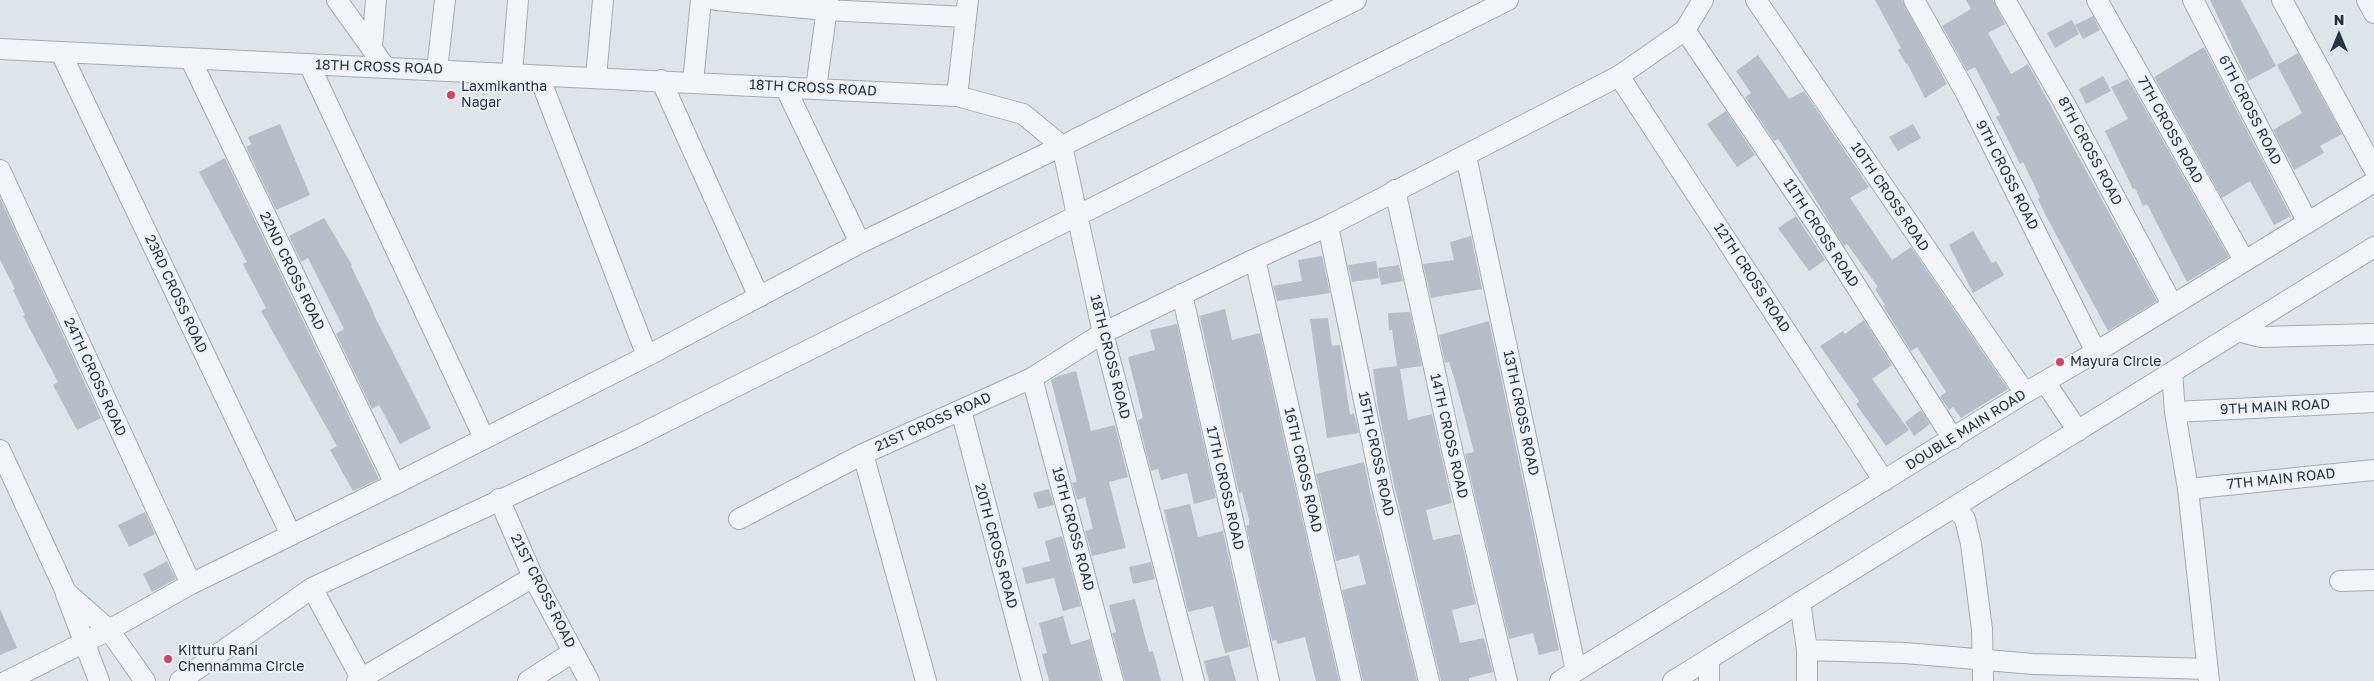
<!DOCTYPE html>
<style>
body{margin:0}
#map{position:relative;width:2374px;height:681px;overflow:hidden;background:#dfe4e9;font-family:"Golos Text",sans-serif}
canvas{display:block}
.north{position:absolute;left:2314px;top:10px;width:50px;height:50px;-webkit-text-stroke:4px #eef2f6;paint-order:stroke;rotate:0deg;font-size:14px;font-weight:700;line-height:20px;text-align:center;color:#273340}
.north::after{content:'';display:block;margin:auto;width:18px;height:22px;background:#273340;clip-path:polygon(50% 0,100% 100%,50% 72%,0 100%)}
</style>
<div id="map">
<canvas width="2374" height="681"></canvas>
<div class="north">N</div>
</div>
<script>
const ctx = document.querySelector('canvas').getContext('2d');
ctx.lineJoin = 'round';
function fill(path, color) { ctx.fillStyle = color; ctx.fill(path, 'evenodd'); }
const toPath = rows => new Path2D(rows.map(r => 'M' + r).join(''));
function strokePath(path, color, width, dash) { ctx.strokeStyle = color; ctx.lineWidth = width; ctx.lineCap = dash ? 'butt' : 'round'; ctx.setLineDash(dash || []); ctx.stroke(path); }
function label(font, color, halo, rows, align = 'center') {
  ctx.font = font + ' "Golos Text",sans-serif'; ctx.lineWidth = 4; ctx.setLineDash([]); ctx.textBaseline = 'middle'; ctx.strokeStyle = halo; ctx.fillStyle = color; for (const [text, x, y, turn = 0] of rows) {
    ctx.save(); ctx.translate(x, y); ctx.rotate((+turn || 0) * Math.PI / 180); ctx.textAlign = isNaN(turn) ? turn : align; if (halo) ctx.strokeText(text, 0, 0); ctx.fillText(text, 0, 0); ctx.restore();
  }
}
fill(toPath([
 [1875,0,1902,0,1947,84,1925,98,1907,63,1906,64,1898,50,1901,48],
 [1966,0,1993,0,2005,24,1988,33,2011,74,2028,64,2157,301,2108,331,2045,214,2038,199,2040,197,2023,162,2020,164,2004,132,1996,117,2000,115,1975,67,1967,71,1942,26,1971,9],
 [2210,0,2241,0,2276,66,2248,81],
 [2093,16,2100,30,2083,39,2075,25],
 [2072,20,2079,34,2055,48,2047,33],
 [2204,47,2291,216,2274,225,2250,181,2222,198,2154,77],
 [2298,53,2342,134,2320,146,2324,153,2294,170,2273,130,2302,113,2277,65],
 [1758,55,1789,99,1804,91,1869,187,1850,198,1892,260,1911,247,2008,389,1961,418,1953,407,1949,410,1940,397,1946,392,1917,347,1911,351,1883,306,1885,305,1875,289,1878,287,1847,244,1844,246,1781,143,1778,139,1774,141,1745,97,1751,93,1736,71],
 [2103,76,2111,91,2086,104,2079,89],
 [2128,79,2229,257,2187,282,2147,204,2143,206,2135,188,2133,189,2105,131,2128,119,2111,87],
 [1726,111,1755,155,1737,167,1707,124],
 [280,124,310,195,276,210,246,147,251,144,248,137],
 [1913,124,1921,138,1898,151,1889,137],
 [225,158,379,479,353,491,330,450,337,446,261,311,266,308,243,264,247,262,199,172],
 [0,198,101,418,77,430,53,385,58,382,23,316,25,315,13,290,15,289,0,260],
 [1796,216,1825,260,1809,271,1778,228],
 [324,218,352,265,351,266,374,313,373,313,431,428,400,444,379,405,372,409,336,334,344,329,308,258,301,262,289,236],
 [1973,231,1992,263,1996,261,2004,275,1973,293,1949,245],
 [1471,236,1482,289,1431,298,1423,264,1454,260,1450,242],
 [1322,256,1330,293,1277,301,1273,286,1302,281,1298,260],
 [1376,261,1379,278,1352,282,1348,265],
 [1399,265,1403,281,1381,285,1378,268],
 [1225,309,1232,340,1260,333,1339,681,1316,681,1305,637,1278,644,1276,640,1272,641,1246,526,1249,525,1249,520,1242,492,1239,493,1200,318,1199,316],
 [1410,312,1422,366,1400,369,1408,420,1432,414,1452,503,1426,510,1433,540,1460,534,1476,604,1452,610,1460,643,1484,638,1493,672,1469,678,1469,681,1441,681,1394,485,1378,408,1373,369,1397,366,1392,330,1389,330,1388,313],
 [1328,318,1332,346,1340,345,1350,415,1354,413,1359,433,1327,438,1310,319],
 [1864,320,1892,365,1872,379,1909,430,1886,446,1856,404,1859,401,1820,346,1843,331,1845,334],
 [1489,321,1559,650,1539,655,1533,633,1509,639,1465,454,1474,452,1456,384,1449,362,1445,363,1439,335],
 [1177,324,1216,498,1194,504,1187,473,1161,480,1158,469,1151,471,1138,420,1143,418,1128,357,1155,350,1150,330],
 [1076,371,1091,431,1115,425,1128,477,1109,482,1126,548,1092,556,1085,531,1093,529,1085,497,1077,500,1072,483,1077,482,1051,380,1058,376],
 [1921,410,1930,424,1914,436,1905,422],
 [1364,462,1370,491,1417,681,1363,681,1342,590,1366,584,1359,555,1336,561,1316,474],
 [1049,489,1054,505,1038,509,1033,493],
 [1190,504,1198,537,1223,531,1249,647,1225,653,1213,606,1188,612,1164,510],
 [145,512,155,534,129,547,118,525],
 [1062,536,1081,606,1063,611,1054,578,1026,584,1022,568,1050,561,1045,541],
 [167,561,176,579,152,592,143,574],
 [1151,562,1155,579,1133,584,1129,567],
 [1135,599,1149,652,1153,651,1161,681,1125,681,1112,633,1116,632,1109,605],
 [0,609,17,648,0,655],
 [1063,616,1071,645,1090,639,1101,681,1049,681,1042,654,1047,653,1039,623],
 [1229,655,1236,681,1209,681,1204,661]
]), '#b6bdc6');
const minor = toPath([
 [337,0,385,67],
 [716,0,826,10,966,17],
 [1756,0,2025,393],
 [1914,0,1966,93,2096,352],
 [2005,0,2067,108,2172,304],
 [2097,0,2244,260],
 [2193,0,2307,221],
 [2282,0,2374,169],
 [2367,0,2374,13],
 [1685,30,1823,234,1953,439],
 [372,47,376,0],
 [0,49,957,96,1023,114,1062,146,1103,333,1194,681],
 [61,53,291,535],
 [190,58,395,484],
 [309,64,484,438],
 [437,70,445,0],
 [512,73,518,0],
 [539,76,647,356],
 [1619,76,1884,481],
 [596,77,603,0],
 [661,80,759,297],
 [693,82,701,0],
 [785,87,860,243],
 [816,89,828,0],
 [957,96,968,0],
 [1466,156,1576,671],
 [0,170,191,584],
 [1395,190,1453,454,1507,681],
 [1328,226,1382,488,1429,681],
 [1255,259,1351,681],
 [1182,294,1269,681],
 [2238,331,2261,337,2374,334],
 [2172,372,2175,412,2188,489,2209,681],
 [1032,378,1113,681],
 [2045,382,2078,431],
 [961,410,1032,681],
 [2175,412,2374,402],
 [0,450,66,592,109,630,145,681],
 [2188,489,2374,470],
 [499,499,533,577,589,681],
 [1955,507,1965,519,1971,544,1982,629,1983,681],
 [739,519,863,454],
 [2340,581,2374,580],
 [312,588,361,678],
 [66,594,99,681],
 [1800,602,1807,650,1807,681],
 [1807,650,1905,653,2033,664,2208,669],
 [1709,659,1709,681],
 [7,681,109,630,191,584,395,484,647,356,860,243,1062,146,1356,0],
 [180,681,312,588,633,438,1508,0],
 [357,681,533,577],
 [528,681,573,652],
 [926,681,863,454,1032,378,1103,333,1255,259,1328,226,1619,76,1685,30,1703,0],
 [1560,681,2025,393,2096,352,2374,182],
 [1673,681,2374,247]
]);
strokePath(minor, '#a4abb3', 22);
strokePath(minor, '#f2f4f7', 20);
for (const [x, y, r, color] of [
 [451,95,5,"#d24063"],
 [2060,362,5,"#d24063"],
 [168,659,5,"#d24063"]
]) { const dot = new Path2D(); dot.arc(x, y, r, 0, 2 * Math.PI); ctx.fillStyle = color; ctx.fill(dot); strokePath(dot, '#eef2f6', 2); }
label('14px', '#273340', '#eef2f6', [
 ["18TH CROSS ROAD",379,67,2],
 ["18TH CROSS ROAD",813,88,3],
 ["6TH CROSS ROAD",2250,110,63],
 ["7TH CROSS ROAD",2170,130,61],
 ["8TH CROSS ROAD",2090,151,62],
 ["9TH CROSS ROAD",2007,175,63],
 ["10TH CROSS ROAD",1890,197,56],
 ["11TH CROSS ROAD",1821,233,57],
 ["22ND CROSS ROAD",292,271,64],
 ["12TH CROSS ROAD",1752,278,57],
 ["23RD CROSS ROAD",176,294,65],
 ["18TH CROSS ROAD",1110,357,76],
 ["24TH CROSS ROAD",95,377,65],
 ["9TH MAIN ROAD",2275,407,-3],
 ["13TH CROSS ROAD",1521,413,78],
 ["21ST CROSS ROAD",933,422,-24],
 ["DOUBLE MAIN ROAD",1966,430,-32],
 ["14TH CROSS ROAD",1449,436,77],
 ["15TH CROSS ROAD",1376,454,78],
 ["16TH CROSS ROAD",1303,470,77],
 ["7TH MAIN ROAD",2281,479,-6],
 ["17TH CROSS ROAD",1225,488,77],
 ["19TH CROSS ROAD",1073,529,75],
 ["20TH CROSS ROAD",996,546,75],
 ["21ST CROSS ROAD",543,591,63]
]);
label('14px', '#273340', '#eef2f6', [
 ["Laxmikantha",461,87],
 ["Nagar",461,103],
 ["Mayura Circle",2070,362],
 ["Kitturu Rani",178,651],
 ["Chennamma Circle",178,667]
], 'left');
</script>
